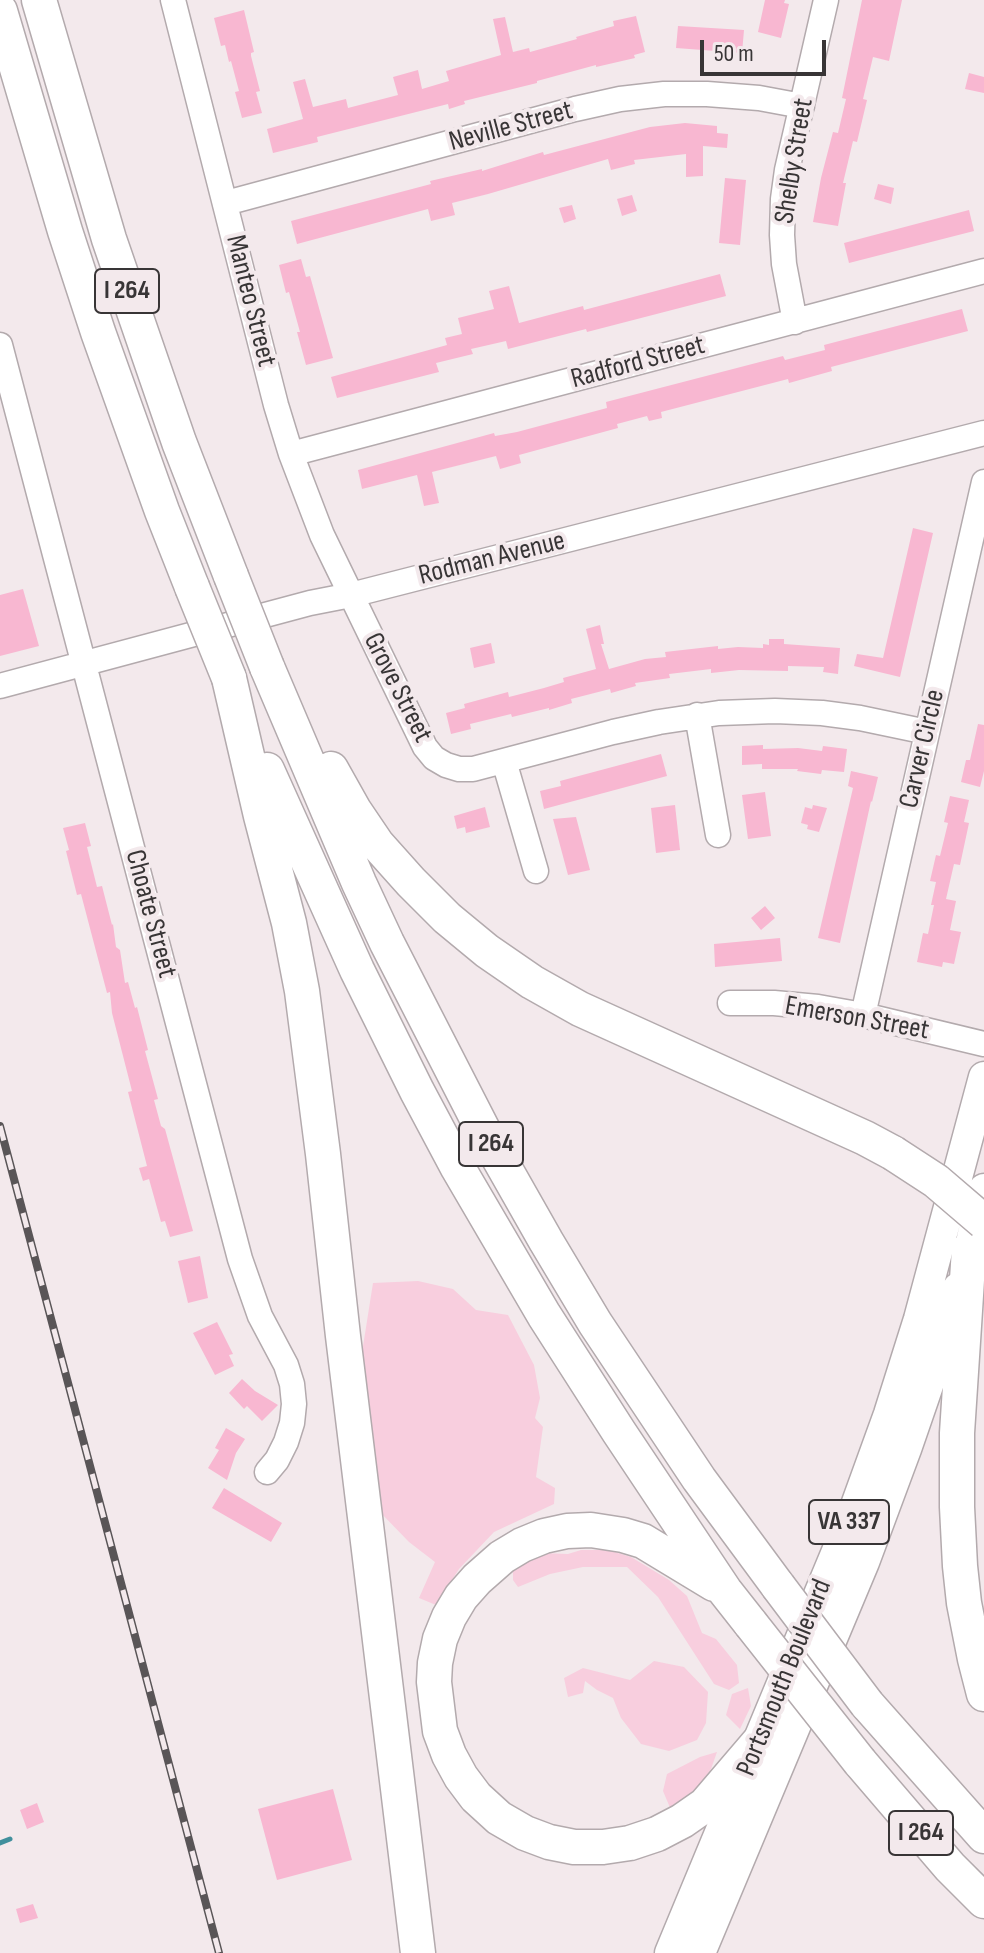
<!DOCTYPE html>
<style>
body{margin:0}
#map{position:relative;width:984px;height:1953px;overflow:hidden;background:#f3e9ec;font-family:"Sofia Sans Condensed",sans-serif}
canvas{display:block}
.scale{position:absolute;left:700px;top:40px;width:126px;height:36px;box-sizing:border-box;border:4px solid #383536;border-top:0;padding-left:10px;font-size:24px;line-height:28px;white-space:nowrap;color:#383536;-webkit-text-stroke:6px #f3e9ec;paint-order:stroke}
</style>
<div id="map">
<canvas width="984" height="1953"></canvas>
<div class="scale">50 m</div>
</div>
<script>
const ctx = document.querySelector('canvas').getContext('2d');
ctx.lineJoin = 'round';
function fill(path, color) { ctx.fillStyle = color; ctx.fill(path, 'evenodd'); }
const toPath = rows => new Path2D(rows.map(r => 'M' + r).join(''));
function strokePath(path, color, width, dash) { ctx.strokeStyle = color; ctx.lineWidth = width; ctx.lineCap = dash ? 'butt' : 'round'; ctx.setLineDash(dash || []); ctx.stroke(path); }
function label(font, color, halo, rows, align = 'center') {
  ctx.font = font + ' "Sofia Sans Condensed",sans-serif'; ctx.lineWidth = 8; ctx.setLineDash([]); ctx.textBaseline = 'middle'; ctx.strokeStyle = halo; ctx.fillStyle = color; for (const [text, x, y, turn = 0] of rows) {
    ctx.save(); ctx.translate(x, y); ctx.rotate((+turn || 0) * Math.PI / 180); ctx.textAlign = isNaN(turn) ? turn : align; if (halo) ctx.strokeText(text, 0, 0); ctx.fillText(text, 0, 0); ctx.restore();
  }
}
fill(toPath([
 [418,1281,453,1289,476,1310,508,1315,534,1365,540,1398,535,1418,543,1427,536,1477,555,1488,554,1504,494,1532,459,1569,436,1605,419,1598,435,1562,409,1542,377,1509,361,1359,373,1283],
 [581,1550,608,1550,631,1557,669,1580,687,1596,702,1633,716,1639,737,1665,739,1683,729,1690,714,1684,658,1597,627,1567,583,1567,550,1574,518,1587,513,1580,513,1567,542,1553,568,1554],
 [654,1661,684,1667,708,1692,706,1723,697,1740,669,1751,641,1744,621,1718,613,1698,597,1690,585,1681,583,1693,568,1697,564,1678,583,1668,630,1680],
 [748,1688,751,1706,740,1729,726,1715,732,1694],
 [717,1752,711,1769,692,1799,671,1810,663,1791,667,1774,700,1757]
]), '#f8cede');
strokePath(toPath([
 [0,1843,10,1839]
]), '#408f9c', 5);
fill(toPath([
 [765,0,785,0,784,3,789,4,781,38,758,32],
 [862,0,902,0,889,61,873,57,863,99,867,100,857,142,853,141,843,183,846,183,838,226,813,222,821,178,833,132,838,133,846,99,842,98],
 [244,10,254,52,251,53,251,56,260,91,256,92,262,113,242,118,235,92,239,91,231,61,229,62,225,45,221,46,214,18],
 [636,16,645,52,634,55,635,58,596,67,596,65,537,81,537,83,464,101,465,104,449,109,448,104,317,137,318,142,273,153,267,129,303,119,293,82,305,79,313,107,346,99,348,108,398,95,393,77,418,70,422,89,449,81,446,71,501,55,493,19,505,17,513,52,529,48,530,52,577,39,576,37,614,26,613,21],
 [678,26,744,30,742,53,676,48],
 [969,73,984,77,984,93,965,89],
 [685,123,717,126,717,133,728,134,727,148,703,146,703,176,686,177,686,154,634,160,635,164,611,170,608,159,488,194,452,203,455,215,431,221,428,209,297,244,291,221,431,184,430,181,482,169,482,171,543,152,544,155,650,127],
 [725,178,746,180,740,245,719,243],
 [878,184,894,188,891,204,874,199],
 [632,195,637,211,622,216,617,199],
 [572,205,576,219,564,223,559,208],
 [969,210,974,231,849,263,844,243],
 [301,259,306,277,310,276,333,358,306,365,297,332,300,332,289,292,286,293,279,265],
 [720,274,726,296,587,332,586,329,508,349,506,341,471,349,473,354,436,363,439,372,337,398,331,377,447,345,445,338,462,334,458,318,494,309,489,291,509,286,519,323,583,306,584,310],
 [962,309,968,331,831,367,832,371,789,383,788,379,661,412,662,418,649,421,647,416,617,424,618,428,519,455,521,463,500,469,496,456,432,472,439,503,424,506,417,475,362,489,358,470,494,433,495,436,517,432,607,408,606,402,783,356,785,360,825,350,824,345],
 [913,528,933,533,900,677,854,666,857,654,883,658],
 [23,589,39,646,0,656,0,595],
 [600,625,604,644,601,644,609,669,645,659,666,657,665,652,718,646,718,649,738,647,763,648,763,644,769,645,769,639,784,639,784,644,840,648,838,674,823,672,824,667,788,666,788,671,739,670,711,673,711,669,669,674,670,678,635,683,636,686,611,693,610,689,571,699,572,703,549,710,549,708,512,717,511,714,470,724,471,729,451,734,446,713,465,708,464,704,508,692,509,697,544,688,564,682,563,678,596,669,586,629],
 [491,643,495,663,474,668,470,648],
 [978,724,984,725,984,771,980,787,961,782,966,760,970,760],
 [763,745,763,749,798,748,822,751,823,746,847,749,844,772,822,770,821,774,797,771,798,769,762,769,762,764,742,765,742,746],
 [661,754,667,776,544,809,540,791,561,786,560,781],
 [851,771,878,777,872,802,871,801,840,943,818,938,853,788,848,786],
 [765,792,771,836,748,839,742,795],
 [950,796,969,800,964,822,969,823,960,865,954,864,946,899,956,901,950,930,961,932,954,964,943,962,942,967,917,962,923,933,928,934,934,905,931,905,936,882,930,881,936,855,940,856,948,823,944,822],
 [675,805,680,850,656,853,651,808],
 [813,805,827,808,819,832,807,829,808,825,801,823,805,807,812,809],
 [485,807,490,827,466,833,465,827,457,829,454,816],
 [576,817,590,870,568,875,553,819],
 [85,823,91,846,87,847,97,887,102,886,112,925,113,924,116,947,120,950,125,983,128,982,135,1008,137,1007,148,1050,145,1051,158,1099,154,1100,161,1126,165,1129,193,1231,170,1237,165,1221,161,1222,149,1179,143,1181,139,1168,147,1166,128,1092,132,1091,112,1013,110,992,107,993,81,894,77,895,66,851,69,850,63,828],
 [765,906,775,918,761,930,751,918],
 [780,938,782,961,715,967,714,944],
 [200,1256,208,1298,188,1303,178,1261],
 [217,1322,233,1354,229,1355,234,1366,215,1375,193,1333],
 [242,1379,255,1391,278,1405,262,1421,247,1406,244,1409,229,1393],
 [226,1428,245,1439,236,1453,227,1480,208,1468,219,1450,215,1448],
 [224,1488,282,1523,271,1542,212,1508],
 [333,1789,352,1860,277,1880,258,1809],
 [37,1803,44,1822,27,1829,20,1810],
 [33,1904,38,1918,20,1923,16,1909]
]), '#f8b7d1');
const minor = toPath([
 [173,0,276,405,291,454,322,535,425,747,434,758,446,765,459,769,473,769,613,732,659,722,719,713,775,711,822,713,860,718,927,732],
 [226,203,575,109,620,99,664,94,707,94,759,98,802,106],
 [795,322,784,264,782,235,783,199,787,170,826,0],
 [0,345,240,1259,260,1316,286,1365,292,1384,294,1404,292,1423,286,1442,277,1460,267,1472],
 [291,454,984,271],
 [0,686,310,603,351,595,984,433],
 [697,715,718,835],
 [504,761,536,871],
 [730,1003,774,1003,818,1007,863,1015,984,1044],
 [863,1015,984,482]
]);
const major = toPath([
 [972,1238,984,1189],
 [670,1953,855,1508,889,1414,919,1319,984,1077],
 [700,1953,864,1562,906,1449,936,1362,958,1288]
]);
const highway = toPath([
 [39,0,109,239,179,442,231,576],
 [0,11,65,231,98,332,162,511,192,587],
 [267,667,359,883,387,943,483,1130,546,1241,595,1323,699,1479,778,1586],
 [229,678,261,816,289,923,302,991,323,1154,343,1336,418,1953],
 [331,769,354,810,377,844,411,882,447,918,487,951,532,982,580,1009,865,1138,893,1153],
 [267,770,357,970,417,1091,458,1168,544,1315,619,1432,725,1591,751,1624],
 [969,1249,957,1433,957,1507,960,1566,964,1603,975,1659,984,1694],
 [714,1584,643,1541,623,1535,591,1530,567,1531,544,1536,522,1545,502,1557,477,1579,461,1597,449,1617,440,1639,435,1663,434,1682,440,1731,449,1755,461,1777,476,1797,499,1818,525,1833,549,1842,574,1847,603,1847,630,1843,657,1834,682,1821,705,1805,758,1743],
 [867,1704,984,1836],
 [860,1762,950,1867,984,1901]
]);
strokePath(minor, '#b3aaad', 27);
strokePath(major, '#b3aaad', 33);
strokePath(highway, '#b3aaad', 37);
strokePath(minor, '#fff', 24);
strokePath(major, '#fff', 30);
strokePath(highway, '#fff', 34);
const rail = toPath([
 [0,1126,219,1953]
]);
strokePath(rail, '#595557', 8);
strokePath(rail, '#f3e9ec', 5, [15]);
const highwayBridge = toPath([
 [231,576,267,667],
 [192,587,229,678],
 [893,1153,936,1181,984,1222],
 [778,1586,867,1704],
 [751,1624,860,1762]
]);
strokePath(highwayBridge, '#b3aaad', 37, []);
strokePath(highwayBridge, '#fff', 34);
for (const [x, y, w] of [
 [127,291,64],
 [491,1144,64],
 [849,1522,80],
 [921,1833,64]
]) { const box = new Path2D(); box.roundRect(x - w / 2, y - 22, w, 44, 6); ctx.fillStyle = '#f3e9ec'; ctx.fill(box); strokePath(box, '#383536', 2); }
label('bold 26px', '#383536', null, [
 ["I 264",127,291],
 ["I 264",491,1144],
 ["VA 337",849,1522],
 ["I 264",921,1833]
]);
label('28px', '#383536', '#f3e9ec', [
 ["Neville Street",511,127,-15],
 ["Shelby Street",795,161,-81],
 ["Manteo Street",250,301,76],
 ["Radford Street",638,363,-15],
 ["Rodman Avenue",492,559,-14],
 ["Grove Street",397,688,63],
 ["Carver Circle",923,749,-77],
 ["Choate Street",150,914,75],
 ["Emerson Street",857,1019,10],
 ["Portsmouth Boulevard",785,1678,-68]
]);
</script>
